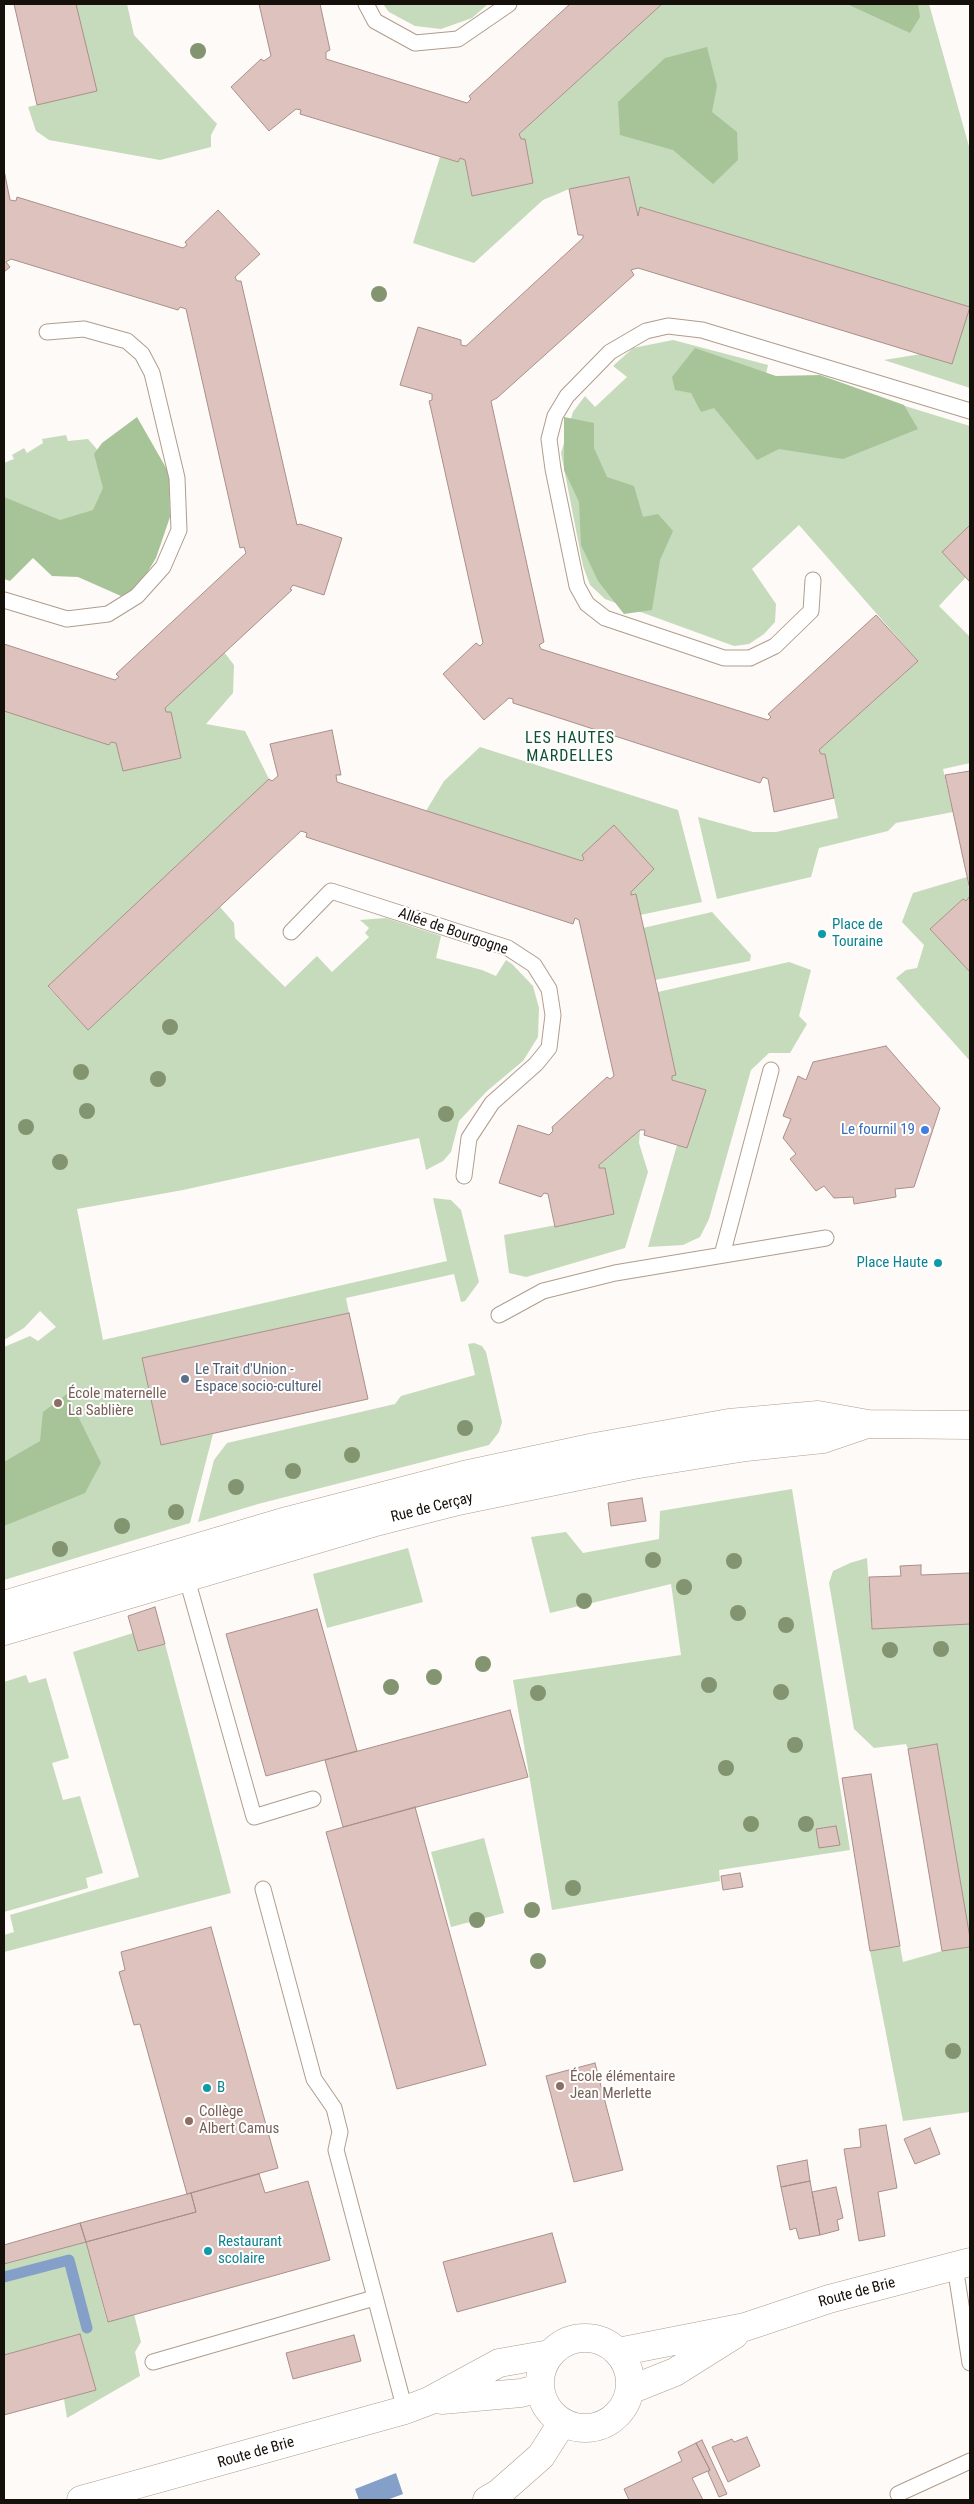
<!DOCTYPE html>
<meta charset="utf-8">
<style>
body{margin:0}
#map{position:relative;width:974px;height:2504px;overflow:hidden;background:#fefaf7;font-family:"Roboto Condensed",sans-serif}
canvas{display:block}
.frame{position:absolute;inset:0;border:5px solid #16100a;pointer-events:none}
</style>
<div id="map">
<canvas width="974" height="2504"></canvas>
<div class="frame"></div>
</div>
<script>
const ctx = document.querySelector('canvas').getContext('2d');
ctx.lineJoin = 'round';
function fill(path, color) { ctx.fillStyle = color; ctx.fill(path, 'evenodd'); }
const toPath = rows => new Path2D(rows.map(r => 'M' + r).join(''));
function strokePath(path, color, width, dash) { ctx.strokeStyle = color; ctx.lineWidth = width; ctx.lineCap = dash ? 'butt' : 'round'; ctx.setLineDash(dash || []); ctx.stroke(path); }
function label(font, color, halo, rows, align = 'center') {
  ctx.font = font + ' "Roboto Condensed",sans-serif'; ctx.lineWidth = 4; ctx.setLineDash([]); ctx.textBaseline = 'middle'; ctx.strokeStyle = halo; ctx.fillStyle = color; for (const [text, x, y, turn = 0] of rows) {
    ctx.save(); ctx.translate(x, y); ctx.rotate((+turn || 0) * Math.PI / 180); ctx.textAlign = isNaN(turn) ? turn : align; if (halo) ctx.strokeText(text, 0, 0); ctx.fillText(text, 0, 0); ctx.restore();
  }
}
fill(toPath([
 [76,4,127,4,134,35,217,124,211,135,211,147,160,160,49,140,36,131,28,107,96,91],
 [383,4,488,4,472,18,441,29,415,26,389,12],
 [662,4,929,4,970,150,970,388,884,360,921,354,952,364,969,307,641,207,638,216,629,177,569,189,543,200,474,263,413,243,440,157,458,162,460,158,465,160,472,196,533,183,525,139,521,139,519,134],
 [673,340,768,365,764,383,814,378,970,426,970,525,942,552,966,577,939,606,970,637,970,763,943,769,953,812,896,823,888,831,819,848,811,877,717,899,698,817,753,832,776,832,838,818,825,754,821,754,819,750,918,661,799,525,752,569,776,604,775,622,764,634,749,644,734,646,605,599,590,585,583,566,561,453,573,412,585,396,595,407,627,377,613,366,633,348],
 [66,435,68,441,88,439,101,454,113,473,95,536,4,539,4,463,14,459,12,455,24,448,27,453,43,443,42,439],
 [224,652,234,665,233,693,206,724,245,731,269,779,48,987,88,1030,220,907,234,923,235,938,285,987,317,956,332,972,369,937,365,933,369,928,360,920,386,918,441,936,436,958,482,970,496,976,506,960,512,964,533,986,539,1008,538,1037,523,1061,487,1091,459,1121,451,1152,443,1161,426,1170,419,1138,183,1190,77,1209,103,1340,447,1261,433,1198,451,1200,461,1210,479,1282,465,1301,461,1302,454,1274,346,1298,349,1313,142,1358,161,1445,213,1434,190,1523,4,1580,4,1347,30,1336,38,1341,56,1327,40,1311,24,1328,4,1340,4,711,109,745,111,742,116,743,123,771,181,758,171,712,166,712,165,708],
 [480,747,678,810,702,902,640,915,636,894,631,895,631,892,654,869,614,825,582,861,426,811,444,781],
 [967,877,970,896,966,901,963,899,930,929,970,972,970,1061,896,978,906,970,917,968,924,945,902,922,913,893],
 [712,912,751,955,750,961,655,980,643,928],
 [789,962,811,970,799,1016,807,1024,790,1053,769,1053,751,1070,709,1219,700,1237,683,1245,648,1247,677,1145,687,1148,705,1090,672,1080,672,1076,676,1074,658,992],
 [640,1130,639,1143,648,1172,625,1248,526,1277,509,1273,504,1235,614,1214,605,1169,599,1168,599,1165],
 [474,1343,482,1346,486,1352,502,1422,499,1432,489,1445,258,1504,198,1522,214,1460,227,1443,395,1404,401,1396,475,1375,468,1344],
 [792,1489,850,1850,719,1870,720,1881,552,1910,513,1680,681,1655,671,1584,550,1613,531,1537,566,1532,583,1553,659,1539,660,1511],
 [408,1548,423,1602,327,1628,313,1574],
 [867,1558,872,1629,970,1624,970,1938,937,1744,908,1749,906,1744,874,1748,854,1729,829,1583,833,1571,850,1563],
 [133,1633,139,1651,165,1644,231,1893,4,1952,4,1935,14,1932,10,1915,139,1877,73,1652],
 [26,1675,29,1683,46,1678,69,1758,52,1763,63,1800,80,1796,103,1873,86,1878,88,1888,4,1912,4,1682],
 [484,1838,504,1913,451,1927,431,1852],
 [900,1946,903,1962,942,1951,970,1947,970,2112,903,2121,870,1951],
 [86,2242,107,2321,134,2314,141,2342,135,2352,140,2376,67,2418,64,2399,96,2390,80,2334,4,2355,4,2264]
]), '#c6dabc');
fill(toPath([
 [847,4,918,4,920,17,910,33],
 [707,47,717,86,712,112,737,132,738,160,713,184,673,150,620,135,618,102,665,58],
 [695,348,776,376,820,375,904,405,918,429,843,459,779,449,757,460,714,408,701,412,691,393,675,390,672,377],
 [137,417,169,473,170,517,156,558,136,591,121,596,78,577,52,576,33,558,10,581,4,579,4,497,60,520,93,510,103,488,94,454,102,443],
 [564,417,594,423,594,448,607,477,634,486,643,517,658,514,673,531,660,560,652,610,624,614,598,581,581,545,579,502,564,470],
 [67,1394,101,1463,85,1493,4,1526,4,1462,40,1441,43,1412]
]), '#a7c499');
fill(toPath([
 [396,2473,403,2494,387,2500,359,2500,355,2489]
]), '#84a0c8');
strokePath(toPath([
 [4,2277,69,2260,87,2328]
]), '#84a0c8', 11);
const building = toPath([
 [14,4,76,4,97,91,37,105,14,4],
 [259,4,320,4,330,50,326,52,326,59,467,103,471,99,469,96,570,4,662,4,519,134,521,139,525,139,533,183,472,196,465,160,460,158,458,162,300,114,301,110,296,109,269,131,231,87,261,59,264,61,271,56,259,4],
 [4,170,10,200,16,201,17,197,183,248,187,245,185,242,218,210,260,254,235,277,237,281,241,281,297,525,300,524,342,538,324,595,293,585,290,589,292,590,165,708,166,712,171,712,181,758,123,771,116,743,111,742,109,745,4,711,4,644,115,680,119,677,116,674,246,553,244,547,240,548,186,309,180,307,178,310,11,259,6,262,10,267,4,272,4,170],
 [629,177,638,216,640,207,970,307,952,364,638,268,631,270,634,275,497,398,491,401,544,642,539,645,541,649,768,720,771,717,768,714,876,615,918,661,819,750,821,754,825,754,834,798,774,812,768,779,763,777,760,783,513,703,513,699,509,698,484,720,443,674,476,643,480,646,483,643,431,409,429,401,432,400,432,394,400,385,418,327,461,340,461,345,466,346,583,238,583,235,578,235,569,189,629,177],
 [970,525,970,582,942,552,970,525],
 [332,730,341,775,336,775,337,782,582,861,584,859,582,855,614,825,654,869,631,892,631,895,636,894,658,992,676,1075,672,1076,672,1080,706,1090,687,1148,644,1135,645,1130,640,1130,599,1165,599,1168,605,1168,614,1214,555,1227,548,1194,544,1193,541,1197,499,1183,518,1125,549,1135,553,1131,552,1127,607,1077,610,1079,614,1076,579,920,575,918,573,924,306,837,307,833,301,831,88,1030,48,986,269,779,272,781,278,776,270,744,332,730],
 [970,771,970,890,945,775,970,771],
 [970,896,970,972,930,929,963,899,966,901,970,896],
 [886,1046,940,1108,914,1187,895,1189,896,1197,854,1204,853,1197,834,1198,824,1186,816,1191,790,1159,796,1154,783,1138,791,1119,783,1116,798,1076,806,1080,813,1062,886,1046],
 [349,1313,368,1399,161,1445,142,1358,349,1313],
 [642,1498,646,1521,611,1526,608,1503,642,1498],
 [921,1565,921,1575,970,1573,970,1624,872,1629,869,1577,901,1576,900,1566,921,1565],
 [155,1607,165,1644,138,1651,128,1616,155,1607],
 [317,1609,357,1751,266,1776,226,1634,317,1609],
 [510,1710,528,1777,343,1827,325,1760,510,1710],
 [937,1744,970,1938,970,1947,942,1951,908,1749,937,1744],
 [871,1774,900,1946,870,1951,842,1778,871,1774],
 [415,1807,486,2065,397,2089,326,1832,415,1807],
 [836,1826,840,1845,819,1848,816,1829,836,1826],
 [740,1873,743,1887,723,1890,721,1876,740,1873],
 [211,1927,278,2168,187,2194,140,2024,134,2025,119,1972,125,1970,121,1952,211,1927],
 [595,2063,623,2170,574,2182,546,2076,595,2063],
 [886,2125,897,2188,878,2192,885,2236,859,2241,844,2149,861,2147,859,2129,886,2125],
 [930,2128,940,2154,915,2164,904,2139,930,2128],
 [807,2160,810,2181,781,2187,777,2166,807,2160],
 [259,2174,265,2193,308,2181,330,2260,108,2322,86,2242,196,2212,191,2193,259,2174],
 [810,2181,820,2235,799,2239,796,2228,790,2230,781,2187,810,2181],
 [836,2187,843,2218,837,2220,839,2230,820,2235,812,2192,836,2187],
 [191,2193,196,2212,86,2242,80,2223,191,2193],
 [80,2223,86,2242,4,2264,4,2245,80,2223],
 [552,2233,566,2282,457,2312,443,2262,552,2233],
 [80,2334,96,2390,4,2415,4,2355,80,2334],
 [354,2335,361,2361,293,2379,286,2353,354,2335],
 [747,2437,760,2466,728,2482,712,2447,732,2439,734,2442,747,2437],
 [702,2440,727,2494,719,2497,708,2472,710,2470,696,2443,702,2440],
 [696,2443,710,2470,692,2478,703,2500,629,2500,624,2489,682,2461,678,2452,696,2443]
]);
fill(building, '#dec2bd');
strokePath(building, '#a98f8a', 1);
const service = toPath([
 [366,4,375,21,415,43,458,39,509,4],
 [813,580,811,611,775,646,750,658,724,658,605,618,587,604,577,586,553,469,549,439,555,416,567,396,610,352,646,331,668,326,702,330,970,411],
 [4,600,67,619,108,614,137,596,163,567,179,530,177,478,152,373,142,354,127,341,84,329,47,332],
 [291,932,331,891,508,948,534,965,549,989,553,1015,549,1048,536,1064,492,1103,469,1138,464,1176],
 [722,1255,771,1070],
 [499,1315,543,1291,615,1273,826,1238],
 [185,1572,254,1817,313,1799],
 [263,1889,314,2079,334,2108,340,2132,336,2150,405,2410],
 [955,2266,970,2363],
 [153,2362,374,2298],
 [898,2494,970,2461]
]);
const minor = toPath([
 [487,2500,499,2493,541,2456,562,2423]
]);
const tertiary = toPath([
 [4,1605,287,1521,464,1475,595,1447,729,1423,818,1415,868,1424,970,1425],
 [4,1631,372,1523,458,1501,633,1465,746,1447,823,1439,864,1425],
 '540 2383a45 45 0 1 1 90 0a45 45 0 1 1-90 0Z',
 [618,2352,745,2327,829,2299,970,2262],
 [630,2390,675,2372,734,2335],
 [442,2400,521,2393,540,2388],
 [81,2500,405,2410,429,2401,499,2363,550,2354]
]);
strokePath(service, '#af9d8c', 17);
strokePath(minor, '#af9d8c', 29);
strokePath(tertiary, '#af9d8c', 29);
strokePath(service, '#fff', 15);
strokePath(minor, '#fff', 28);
strokePath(tertiary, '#fff', 28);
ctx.fillStyle = '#829470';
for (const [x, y] of [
 [198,51],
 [379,294],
 [170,1027],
 [81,1072],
 [158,1079],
 [87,1111],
 [446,1114],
 [26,1127],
 [60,1162],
 [465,1428],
 [352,1455],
 [293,1471],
 [236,1487],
 [176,1512],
 [122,1526],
 [60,1549],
 [653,1560],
 [734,1561],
 [684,1587],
 [584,1601],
 [738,1613],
 [786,1625],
 [941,1649],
 [890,1650],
 [483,1664],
 [434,1677],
 [709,1685],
 [391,1687],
 [781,1692],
 [538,1693],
 [795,1745],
 [726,1768],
 [751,1824],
 [806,1824],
 [573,1888],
 [532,1910],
 [477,1920],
 [538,1961],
 [953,2051]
]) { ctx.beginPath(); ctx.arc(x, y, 8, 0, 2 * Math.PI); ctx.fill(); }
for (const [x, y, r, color] of [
 [822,934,5,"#0f9aa8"],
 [925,1130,5,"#3f7fe0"],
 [938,1263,5,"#0f9aa8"],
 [185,1379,5,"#5c6f8a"],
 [58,1403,5,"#8d6e63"],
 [560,2086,5,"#8d6e63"],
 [207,2088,5,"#0f9aa8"],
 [189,2121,5,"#8d6e63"],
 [208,2251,5,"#0f9aa8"]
]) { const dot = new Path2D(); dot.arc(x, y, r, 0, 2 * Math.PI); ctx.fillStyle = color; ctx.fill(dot); strokePath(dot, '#fff', 2); }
label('15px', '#0d838f', '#fff', [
 ["Place de",832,925],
 ["Touraine",832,942],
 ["Place Haute",928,1263,"right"],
 ["B",217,2088],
 ["Restaurant",218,2242],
 ["scolaire",218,2259]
], 'left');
label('15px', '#16100a', '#fff', [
 ["Allée de Bourgogne",453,932,19],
 ["Rue de Cerçay",432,1508,-14],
 ["Route de Brie",857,2293,-15],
 ["Route de Brie",256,2453,-16]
]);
label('15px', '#366cbe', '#fff', [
 ["Le fournil 19",915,1130]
], 'right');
label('15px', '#4e5e75', '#fff', [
 ["Le Trait d'Union -",195,1370],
 ["Espace socio-culturel",195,1387]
], 'left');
label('15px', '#785e54', '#fff', [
 ["École maternelle",68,1394],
 ["La Sablière",68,1411],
 ["École élémentaire",570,2077],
 ["Jean Merlette",570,2094],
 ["Collège",199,2112],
 ["Albert Camus",199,2129]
], 'left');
ctx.letterSpacing = '1px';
label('16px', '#0f5135', '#fff', [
 ["LES HAUTES",570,739],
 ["MARDELLES",570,757]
]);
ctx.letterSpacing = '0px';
</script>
